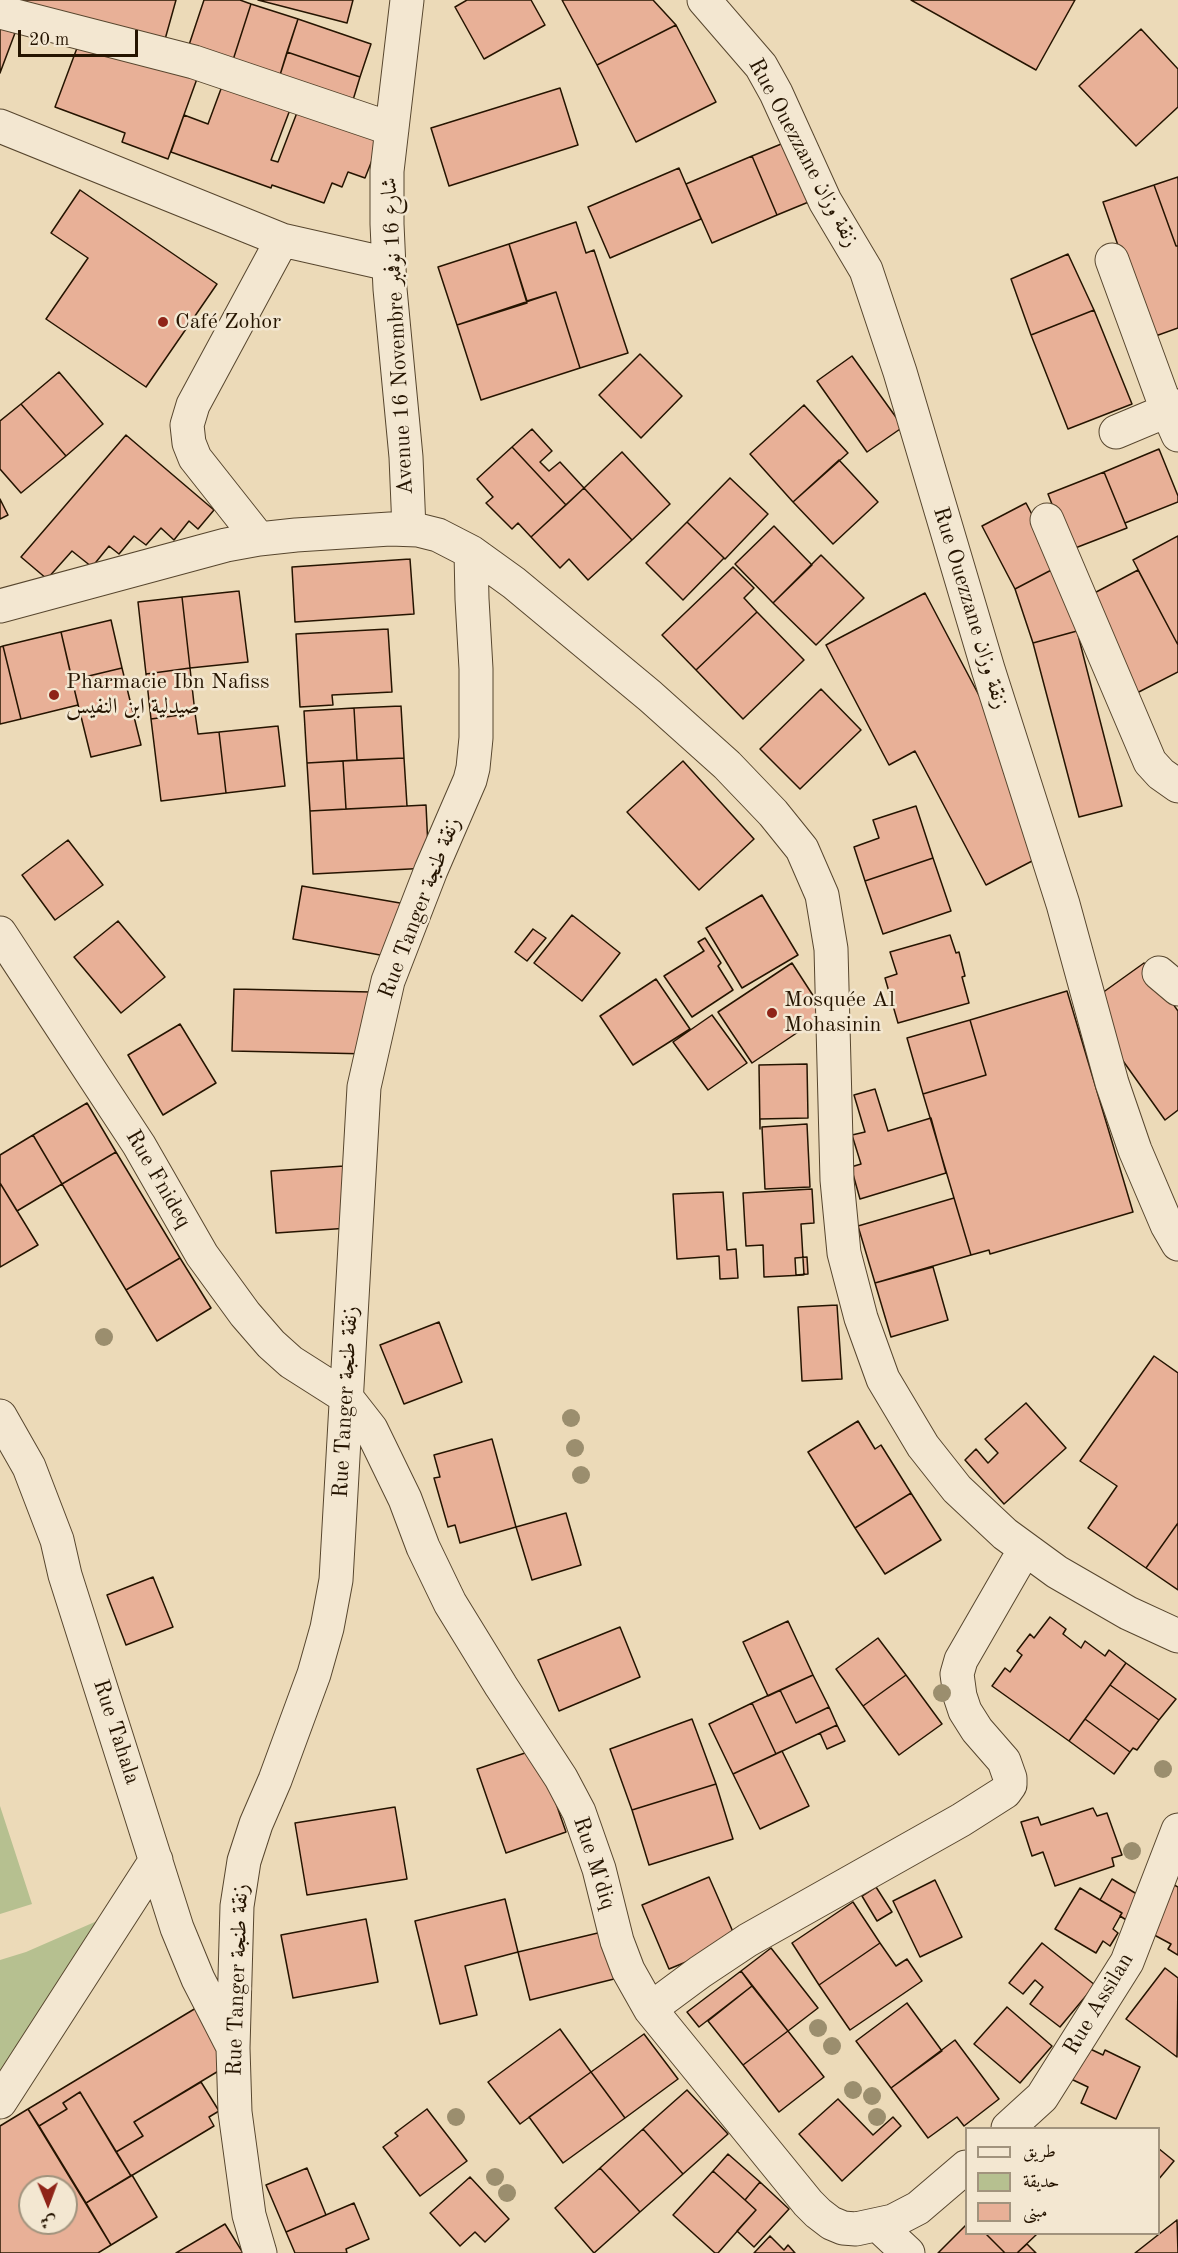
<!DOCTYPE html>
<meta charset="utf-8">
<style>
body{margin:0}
#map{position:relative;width:1178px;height:2253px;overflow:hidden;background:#ecdab8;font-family:"Old Standard TT",Amiri,serif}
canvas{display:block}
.legend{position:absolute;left:965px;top:2127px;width:195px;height:108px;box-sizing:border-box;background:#f3e7d1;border:2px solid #a1937d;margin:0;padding:8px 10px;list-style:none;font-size:18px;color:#251400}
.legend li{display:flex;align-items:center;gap:12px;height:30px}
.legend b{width:30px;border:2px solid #a1937d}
.north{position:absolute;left:18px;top:2175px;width:60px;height:60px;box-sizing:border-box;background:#f3e7d1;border:2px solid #a1937d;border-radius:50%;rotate:179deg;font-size:16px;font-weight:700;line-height:24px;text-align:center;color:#251400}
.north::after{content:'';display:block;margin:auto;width:21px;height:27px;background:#8f2418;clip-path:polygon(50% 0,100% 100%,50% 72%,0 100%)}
.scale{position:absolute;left:18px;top:30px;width:120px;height:27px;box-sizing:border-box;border:3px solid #251400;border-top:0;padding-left:8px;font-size:18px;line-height:21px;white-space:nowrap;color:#251400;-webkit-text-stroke:4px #f3e7d1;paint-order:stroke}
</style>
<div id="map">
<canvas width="1178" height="2253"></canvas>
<ul class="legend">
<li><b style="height:8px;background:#f3e7d1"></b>طريق</li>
<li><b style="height:16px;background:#b6c090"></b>حديقة</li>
<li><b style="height:16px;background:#e8b097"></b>مبنى</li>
</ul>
<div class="north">ش</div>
<div class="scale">20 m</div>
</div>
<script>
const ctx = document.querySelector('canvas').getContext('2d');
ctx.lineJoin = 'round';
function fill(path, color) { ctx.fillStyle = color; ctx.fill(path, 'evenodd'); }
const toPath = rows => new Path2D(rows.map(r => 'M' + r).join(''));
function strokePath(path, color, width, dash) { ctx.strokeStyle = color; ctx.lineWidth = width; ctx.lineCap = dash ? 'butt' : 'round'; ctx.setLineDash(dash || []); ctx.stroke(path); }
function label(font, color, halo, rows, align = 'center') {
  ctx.font = font + ' "Old Standard TT",Amiri,serif'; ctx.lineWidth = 5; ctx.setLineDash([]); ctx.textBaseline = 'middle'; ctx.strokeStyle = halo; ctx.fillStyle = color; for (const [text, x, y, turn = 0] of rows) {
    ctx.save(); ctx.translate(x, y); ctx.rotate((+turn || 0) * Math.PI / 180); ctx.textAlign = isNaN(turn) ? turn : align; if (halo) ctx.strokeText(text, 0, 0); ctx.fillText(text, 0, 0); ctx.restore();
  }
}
fill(toPath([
 [0,1806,32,1904,0,1914],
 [97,1921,0,2079,0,1960,26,1952]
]), '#b6c090');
const building = toPath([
 [3,0,176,0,164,43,3,0],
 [204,0,240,0,251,4,233,60,189,45,204,0],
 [258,0,353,0,347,23,258,0],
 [467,0,531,0,545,25,484,59,455,7,467,0],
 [562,0,653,0,676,25,597,65,562,0],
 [911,0,1075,0,1036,70,911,0],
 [251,4,298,19,280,75,233,60,251,4],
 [298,19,371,44,360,77,287,52,298,19],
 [676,25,716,102,636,142,597,65,676,25],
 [0,28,15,33,0,73,0,28],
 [1141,29,1178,69,1178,107,1136,146,1079,86,1141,29],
 [80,40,198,76,168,159,122,142,125,133,55,107,80,40],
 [287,52,360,77,353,100,280,75,287,52],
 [225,78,291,107,271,160,278,162,298,110,380,140,365,178,348,172,342,187,332,183,324,203,272,185,271,188,171,152,184,115,208,124,225,78],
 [560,88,578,145,449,186,431,128,560,88],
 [786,142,811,201,777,215,752,156,786,142],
 [752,156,777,215,712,243,686,184,752,156],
 [679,168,701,219,610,258,588,207,679,168],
 [1178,177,1178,246,1176,246,1154,185,1178,177],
 [1154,185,1176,246,1178,246,1178,328,1150,338,1103,202,1154,185],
 [80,190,217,284,146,387,46,319,88,258,51,233,80,190],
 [576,222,586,253,594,250,628,353,580,368,556,292,527,301,509,244,576,222],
 [509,244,527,303,457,325,438,267,509,244],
 [1068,254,1094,310,1031,335,1011,279,1068,254],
 [556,292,580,368,481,400,457,325,556,292],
 [1094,310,1132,404,1068,429,1031,335,1094,310],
 [640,354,682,396,641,438,599,395,640,354],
 [852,356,903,427,867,452,817,381,852,356],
 [59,372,103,424,66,456,21,404,59,372],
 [21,404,66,456,21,493,0,469,0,421,21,404],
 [804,405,848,453,793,502,750,454,804,405],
 [532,429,552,451,540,462,549,471,560,462,584,488,566,505,512,447,532,429],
 [126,435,214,510,198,529,189,521,174,540,161,528,146,545,134,536,119,554,109,546,92,567,72,551,47,579,21,557,126,435],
 [512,447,566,505,531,537,518,523,512,529,486,503,493,497,477,479,512,447],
 [1159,449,1178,496,1178,502,1125,523,1104,472,1159,449],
 [622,452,670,504,632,540,584,488,622,452],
 [839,460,878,502,833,544,793,502,839,460],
 [1104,472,1127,528,1070,550,1048,494,1104,472],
 [730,478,768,514,725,559,687,522,730,478],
 [584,488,632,540,588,580,569,559,560,568,531,537,584,488],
 [0,499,8,515,0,519,0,499],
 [1026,503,1059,566,1015,589,982,526,1026,503],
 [687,522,724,558,683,600,646,563,687,522],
 [774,526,812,565,773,603,735,564,774,526],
 [1178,536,1178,645,1133,560,1178,536],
 [821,555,864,598,816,645,773,603,821,555],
 [410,559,414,614,295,622,292,567,410,559],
 [1059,566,1077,631,1033,643,1015,589,1059,566],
 [733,567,754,588,744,598,757,612,696,670,662,635,733,567],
 [1138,570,1178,645,1178,672,1131,696,1081,600,1138,570],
 [239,591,248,662,190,668,182,597,239,591],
 [925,593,1059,847,986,885,915,751,889,765,826,645,925,593],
 [182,597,190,668,146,674,138,602,182,597],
 [757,612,804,660,743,719,696,670,757,612],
 [111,620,122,668,72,680,61,632,111,620],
 [388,629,392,692,332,695,333,705,300,707,296,634,388,629],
 [1077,631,1122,806,1079,817,1033,643,1077,631],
 [61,632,78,705,21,719,3,646,61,632],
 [3,646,21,719,0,724,0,647,3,646],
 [122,668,141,745,91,757,72,680,122,668],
 [190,668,195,713,151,719,146,674,190,668],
 [821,689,861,730,800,789,760,749,821,689],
 [401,706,404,758,357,760,354,708,401,706],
 [354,708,357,760,307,763,304,711,354,708],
 [195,713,198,734,219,732,226,793,161,801,151,719,195,713],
 [278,726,285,786,226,793,219,732,278,726],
 [404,758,407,806,346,809,343,761,404,758],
 [343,761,346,809,310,811,307,763,343,761],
 [683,761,754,839,699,890,627,812,683,761],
 [426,805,429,868,313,874,310,811,426,805],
 [916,806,933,858,865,881,854,847,879,838,873,820,916,806],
 [68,840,103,885,55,920,22,875,68,840],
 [933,858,951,911,883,934,865,881,933,858],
 [302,886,400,903,391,957,293,939,302,886],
 [762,895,798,955,742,988,706,928,762,895],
 [572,915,620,953,582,1001,534,963,572,915],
 [118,921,165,977,121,1013,74,957,118,921],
 [533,929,546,938,527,961,515,952,533,929],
 [950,935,956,953,959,952,965,976,962,977,969,1003,898,1023,885,978,897,974,890,952,950,935],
 [705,938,721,963,718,966,733,990,692,1017,664,976,704,951,698,942,705,938],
 [792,963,825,1014,752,1063,718,1012,792,963],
 [1144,963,1178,1011,1178,1110,1165,1120,1084,1006,1144,963],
 [656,979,690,1029,633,1065,600,1016,656,979],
 [234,989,371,992,370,1054,232,1051,234,989],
 [1067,991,1133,1212,990,1254,989,1250,971,1255,923,1094,986,1075,970,1020,1067,991],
 [712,1015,747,1063,708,1090,673,1042,712,1015],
 [970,1020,986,1075,923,1094,907,1038,970,1020],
 [180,1024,216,1083,163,1115,128,1055,180,1024],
 [807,1064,808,1118,760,1119,760,1129,759,1065,807,1064],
 [875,1089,888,1131,931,1118,946,1173,860,1199,851,1167,861,1164,852,1135,865,1132,854,1095,875,1089],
 [87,1103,116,1152,62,1184,33,1135,87,1103],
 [807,1124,810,1187,765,1189,762,1127,807,1124],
 [33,1135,62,1184,17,1211,0,1183,0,1155,33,1135],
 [116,1152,180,1258,126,1290,62,1184,116,1152],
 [344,1166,349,1228,276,1233,271,1171,344,1166],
 [0,1183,38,1245,0,1267,0,1183],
 [812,1189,814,1223,801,1224,804,1275,764,1277,763,1245,746,1246,743,1193,812,1189],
 [723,1192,727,1250,736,1249,738,1278,720,1279,719,1256,677,1259,673,1194,723,1192],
 [954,1198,971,1255,875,1283,858,1226,954,1198],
 [807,1257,808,1274,796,1275,795,1258,807,1257],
 [180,1258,211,1308,157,1341,126,1290,180,1258],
 [933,1267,948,1320,891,1337,875,1283,933,1267],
 [837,1305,842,1379,802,1381,798,1307,837,1305],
 [439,1322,462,1382,404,1404,380,1345,439,1322],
 [1154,1356,1178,1373,1178,1523,1146,1568,1088,1528,1117,1486,1080,1461,1154,1356],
 [1026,1403,1066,1448,1004,1504,965,1460,976,1449,988,1463,998,1453,985,1439,1026,1403],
 [858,1421,875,1449,881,1445,911,1493,855,1528,808,1452,858,1421],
 [492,1439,516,1527,460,1543,455,1525,448,1527,434,1478,440,1477,434,1455,492,1439],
 [911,1493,941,1540,885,1574,855,1528,911,1493],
 [566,1513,581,1565,532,1580,516,1527,566,1513],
 [1178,1523,1178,1590,1146,1568,1178,1523],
 [153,1577,173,1627,126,1645,107,1595,153,1577],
 [1050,1617,1066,1629,1063,1634,1081,1648,1085,1641,1105,1656,1109,1650,1126,1663,1069,1741,992,1686,1005,1668,1010,1672,1022,1655,1017,1651,1030,1634,1034,1638,1050,1617],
 [788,1621,813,1675,768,1696,743,1642,788,1621],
 [620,1627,640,1677,559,1711,538,1660,620,1627],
 [878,1638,906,1675,863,1706,836,1669,878,1638],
 [1126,1663,1176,1699,1159,1720,1110,1685,1126,1663],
 [813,1675,829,1707,796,1723,780,1690,813,1675],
 [906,1675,942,1724,899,1755,863,1706,906,1675],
 [1110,1685,1159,1720,1137,1750,1133,1748,1130,1752,1085,1719,1110,1685],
 [780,1690,796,1723,829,1707,837,1725,776,1754,752,1703,780,1690],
 [752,1703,776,1754,733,1774,709,1724,752,1703],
 [692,1719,716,1784,632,1810,610,1749,692,1719],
 [1085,1719,1130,1752,1114,1774,1069,1741,1085,1719],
 [837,1725,845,1741,827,1749,820,1733,837,1725],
 [537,1749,566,1832,506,1853,477,1769,537,1749],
 [782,1751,809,1806,760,1829,733,1774,782,1751],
 [716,1784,733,1839,649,1865,632,1810,716,1784],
 [395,1807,407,1879,307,1895,295,1823,395,1807],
 [1093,1808,1097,1816,1107,1813,1122,1855,1112,1858,1114,1866,1055,1886,1043,1852,1032,1856,1021,1822,1038,1817,1041,1825,1093,1808],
 [709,1877,737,1941,669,1969,642,1905,709,1877],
 [1112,1879,1145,1899,1131,1923,1120,1916,1122,1913,1100,1900,1112,1879],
 [935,1880,962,1937,920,1957,893,1901,935,1880],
 [1169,1882,1178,1887,1178,1955,1168,1949,1171,1944,1143,1929,1169,1882],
 [876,1887,892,1912,877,1921,862,1896,876,1887],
 [1080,1888,1122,1913,1113,1929,1118,1933,1110,1946,1103,1941,1096,1953,1055,1929,1080,1888],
 [505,1899,518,1952,465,1966,477,2015,440,2024,415,1921,505,1899],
 [853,1902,880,1943,819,1985,792,1943,853,1902],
 [366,1919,378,1982,293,1998,281,1935,366,1919],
 [602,1932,614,1979,530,2000,518,1952,602,1932],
 [880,1943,896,1966,907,1959,922,1981,850,2030,819,1985,880,1943],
 [1042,1943,1095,1985,1060,2027,1030,2004,1043,1987,1035,1980,1023,1994,1009,1983,1042,1943],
 [771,1948,818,2008,788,2031,741,1971,771,1948],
 [1165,1968,1178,1978,1177,2057,1126,2019,1165,1968],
 [741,1971,752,1986,699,2027,687,2012,741,1971],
 [752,1986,788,2031,743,2065,708,2021,752,1986],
 [907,2003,942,2051,891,2088,856,2041,907,2003],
 [201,2005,235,2061,134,2122,143,2136,116,2152,80,2092,63,2103,67,2109,39,2126,28,2109,201,2005],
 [1007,2007,1052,2046,1020,2083,974,2044,1007,2007],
 [560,2029,591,2072,520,2124,488,2082,560,2029],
 [788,2031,824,2077,779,2112,743,2065,788,2031],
 [644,2034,678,2079,625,2118,591,2072,644,2034],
 [955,2040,999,2099,964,2126,957,2117,928,2138,891,2088,955,2040],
 [1086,2047,1103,2055,1105,2050,1140,2067,1116,2119,1081,2103,1088,2087,1071,2079,1086,2047],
 [591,2072,625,2118,563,2163,529,2117,591,2072],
 [201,2082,219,2111,209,2117,214,2126,131,2176,116,2152,143,2136,134,2122,201,2082],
 [687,2090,728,2134,683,2174,643,2129,687,2090],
 [80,2092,131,2176,86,2203,39,2126,67,2109,63,2103,80,2092],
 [838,2099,873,2135,893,2117,901,2126,842,2181,799,2134,838,2099],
 [28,2109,111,2245,98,2253,0,2253,0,2126,28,2109],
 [30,2187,66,2187,66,2223,30,2223,30,2187],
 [427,2109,467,2161,420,2196,383,2147,398,2136,395,2133,427,2109],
 [643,2129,683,2174,640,2212,600,2168,643,2129],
 [1158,2148,1174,2161,1158,2180,1158,2148],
 [728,2154,760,2182,745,2200,713,2171,728,2154],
 [307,2168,326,2215,286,2232,266,2185,307,2168],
 [600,2168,640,2212,594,2253,555,2208,600,2168],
 [713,2171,756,2210,718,2253,715,2253,673,2215,713,2171],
 [132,2175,157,2217,111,2245,86,2203,132,2175],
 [470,2177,509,2219,485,2242,475,2232,460,2246,430,2213,470,2177],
 [760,2182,789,2209,754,2247,737,2231,756,2210,745,2200,760,2182],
 [354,2203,369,2239,346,2249,347,2253,295,2253,286,2232,354,2203],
 [1177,2220,1178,2253,1135,2253,1177,2220],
 [225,2224,243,2253,176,2253,225,2224],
 [966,2225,966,2234,986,2234,1005,2253,938,2253,966,2225],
 [986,2234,1037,2234,1017,2253,1005,2253,986,2234],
 [770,2236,784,2250,788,2245,795,2253,754,2253,770,2236],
 [1027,2244,1036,2253,1017,2253,1027,2244]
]);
fill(building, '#e8b097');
strokePath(building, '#251400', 1.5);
const minor = toPath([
 [407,0,387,171,387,224,390,289,406,457,409,529],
 [704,0,761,66,776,93,825,201,866,270,900,372,988,669,1063,904,1112,1083,1135,1150,1167,1225,1178,1244],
 [0,12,194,62,392,129],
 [0,126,282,240],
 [1112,260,1167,410,1178,435],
 [1116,432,1178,406],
 [1047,520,1150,762,1161,774,1178,786],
 [259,539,195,458,189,443,187,425,193,405,282,240,388,264],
 [0,606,226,545,259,539,296,535,390,529,418,530,438,535,471,552,514,583,650,696,727,765,773,813,802,849,822,895,831,949,837,1180,844,1253,861,1318,883,1379,923,1446,957,1489,1005,1534,1057,1572,1128,1613,1178,1636],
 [0,933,139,1145,202,1255,245,1314,271,1344,291,1362,346,1397,371,1429,405,1499,423,1547,450,1603,501,1686,561,1778,579,1812,599,1869,617,1941,628,1970,650,2009,808,2203,818,2213,831,2223,843,2228,856,2229,893,2221,918,2208,966,2167],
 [1159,973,1178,989],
 [0,1416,29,1467,57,1540,65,1575,177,1928,198,1979,233,2047],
 [650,2009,700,1972,748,1940,961,1820,1005,1792,1010,1785,1010,1778,1004,1761,977,1730,965,1711,960,1696,957,1674,961,1660,1025,1549],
 [0,2102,156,1860],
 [1008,2128,1042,2097,1127,1962,1178,1830],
 [878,2225,908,2253],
 [260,2253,249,2215,235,2112,233,2048,237,1906,244,1861,256,1824,275,1780,314,1674,327,1628,336,1580,364,1087,388,981,431,870,470,780,473,768,476,738,476,669,472,599,471,552]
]);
strokePath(minor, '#57462e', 35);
strokePath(minor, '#f3e7d1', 33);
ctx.fillStyle = '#9b8e6e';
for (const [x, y] of [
 [104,1337],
 [571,1418],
 [575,1448],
 [581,1475],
 [942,1693],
 [1163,1769],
 [1132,1851],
 [818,2028],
 [832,2046],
 [853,2090],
 [872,2096],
 [456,2117],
 [877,2117],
 [495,2177],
 [507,2193]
]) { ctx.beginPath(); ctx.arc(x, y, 9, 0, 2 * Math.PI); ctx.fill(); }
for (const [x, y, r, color] of [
 [163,322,6,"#8f2418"],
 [54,695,6,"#8f2418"],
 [772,1013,6,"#8f2418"]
]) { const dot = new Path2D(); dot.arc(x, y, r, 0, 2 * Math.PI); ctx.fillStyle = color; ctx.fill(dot); strokePath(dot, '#f3e7d1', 2); }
label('22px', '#251400', '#f3e7d1', [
 ["Rue Ouezzane زنقة وزان",803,153,62],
 ["Avenue 16 Novembre شارع 16 نوفمبر",398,336,-93],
 ["Rue Ouezzane زنقة وزان",970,608,73],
 ["Rue Tanger زنقة طنجة",420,908,-69],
 ["Rue Fnideq",158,1179,60],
 ["Rue Tanger زنقة طنجة",346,1402,-87],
 ["Rue Tahala",116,1732,72],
 ["Rue M'diq",594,1863,72],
 ["Rue Tanger زنقة طنجة",238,1980,-88],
 ["Rue Assilan",1099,2004,-59]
]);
label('22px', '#251400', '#f3e7d1', [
 ["Café Zohor",175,322],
 ["Pharmacie Ibn Nafiss",66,682],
 ["صيدلية ابن النفيس",66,707],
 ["Mosquée Al",784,1000],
 ["Mohasinin",784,1025]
], 'left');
</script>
